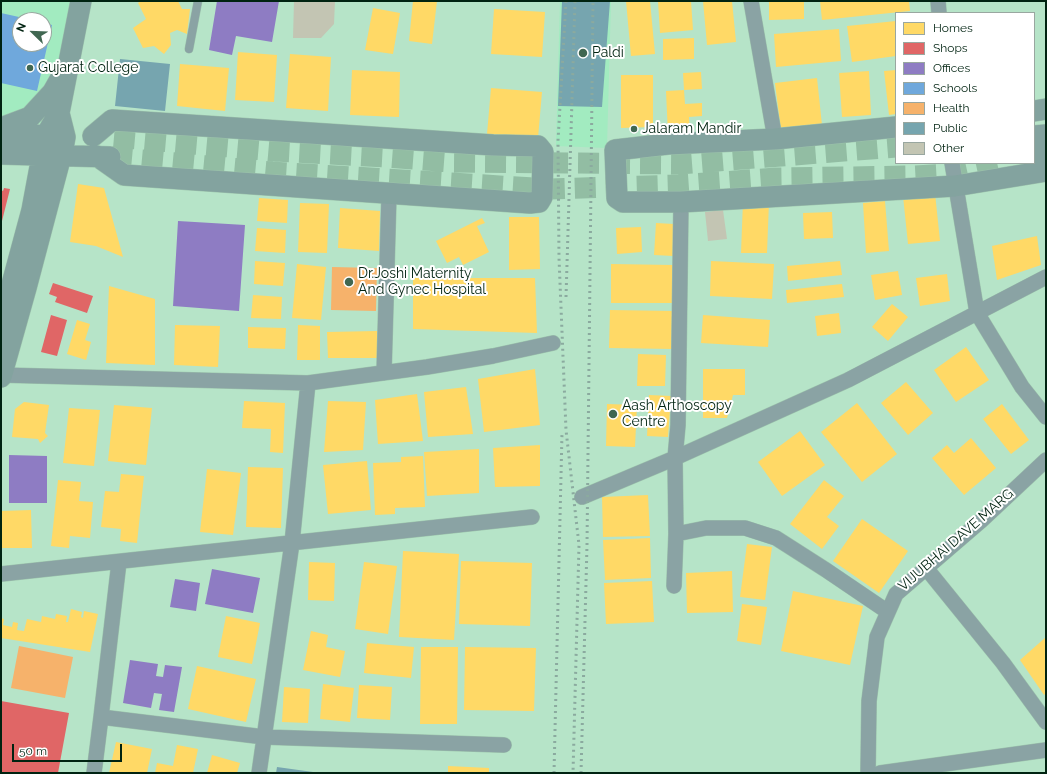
<!DOCTYPE html>
<style>
body{margin:0}
#map{position:relative;width:1047px;height:774px;overflow:hidden;background:#b6e4c8;font-family:Raleway,sans-serif}
canvas{display:block}
.frame{position:absolute;inset:0;border:2px solid #002311;pointer-events:none}
.legend{position:absolute;left:895px;top:12px;width:140px;height:152px;box-sizing:border-box;background:#fff;border:1px solid #99a7a0;margin:0;padding:5px 7px;list-style:none;font-size:12px;color:#002311}
.legend li{display:flex;align-items:center;gap:8px;height:20px}
.legend b{width:20px;border:1px solid #99a7a0}
.north{position:absolute;left:12px;top:12px;width:40px;height:40px;box-sizing:border-box;background:#fff;border:1px solid #99a7a0;border-radius:50%;rotate:293deg;font-size:11px;font-weight:700;line-height:16px;text-align:center;color:#002311}
.north::after{content:'';display:block;margin:auto;width:14px;height:18px;background:#406751;clip-path:polygon(50% 0,100% 100%,50% 72%,0 100%)}
.scale{position:absolute;left:12px;top:744px;width:110px;height:18px;box-sizing:border-box;border:2px solid #002311;border-top:0;padding-left:5px;font-size:12px;line-height:14px;white-space:nowrap;color:#002311;-webkit-text-stroke:3px #fff;paint-order:stroke}
</style>
<div id="map">
<canvas width="1047" height="774"></canvas>
<div class="frame"></div>
<ul class="legend">
<li><b style="height:11px;background:#ffd966"></b>Homes</li>
<li><b style="height:11px;background:#e06666"></b>Shops</li>
<li><b style="height:11px;background:#8e7cc3"></b>Offices</li>
<li><b style="height:11px;background:#6fa8dc"></b>Schools</li>
<li><b style="height:11px;background:#f6b26b"></b>Health</li>
<li><b style="height:11px;background:#76a5af"></b>Public</li>
<li><b style="height:11px;background:#c3c5b3"></b>Other</li>
</ul>
<div class="north">N</div>
<div class="scale">50 m</div>
</div>
<script>
const ctx = document.querySelector('canvas').getContext('2d');
ctx.lineJoin = 'round';
function fill(path, color) { ctx.fillStyle = color; ctx.fill(path, 'evenodd'); }
const toPath = rows => new Path2D(rows.map(r => 'M' + r).join(''));
function strokePath(path, color, width, dash) { ctx.strokeStyle = color; ctx.lineWidth = width; ctx.lineCap = dash ? 'butt' : 'round'; ctx.setLineDash(dash || []); ctx.stroke(path); }
function label(font, color, halo, rows, align = 'center') {
  ctx.font = font + ' Raleway,sans-serif'; ctx.lineWidth = 4; ctx.setLineDash([]); ctx.textBaseline = 'middle'; ctx.strokeStyle = halo; ctx.fillStyle = color; for (const [text, x, y, turn = 0] of rows) {
    ctx.save(); ctx.translate(x, y); ctx.rotate((+turn || 0) * Math.PI / 180); ctx.textAlign = isNaN(turn) ? turn : align; if (halo) ctx.strokeText(text, 0, 0); ctx.fillText(text, 0, 0); ctx.restore();
  }
}
fill(toPath([
 [1,1,71,1,47,122,33,125,1,121],
 [20,20,44,20,44,44,20,44],
 [560,1,611,1,607,148,556,146]
]), '#a2ebc0');
fill(toPath([
 [141,1,178,1,182,9,190,9,187,34,177,30,170,33,171,45,164,54,154,46,143,48,133,28,146,19,138,3],
 [413,1,437,1,432,44,409,41],
 [626,1,650,1,655,54,631,56],
 [658,1,691,1,693,30,660,33],
 [703,1,732,1,736,42,707,45],
 [769,1,804,1,804,19,769,20],
 [820,1,909,1,910,11,822,20],
 [373,8,400,13,393,54,365,50],
 [494,9,545,12,542,57,491,54],
 [896,21,896,56,852,62,847,26],
 [839,29,841,61,776,67,774,34],
 [694,38,694,59,663,60,663,39],
 [238,52,277,55,274,102,235,100],
 [290,54,331,57,328,111,286,108],
 [180,64,229,68,225,111,177,106],
 [352,70,400,72,399,117,350,115],
 [896,70,896,114,889,115,884,71],
 [869,71,871,115,842,117,839,73],
 [701,72,702,89,684,90,685,104,702,103,702,116,689,117,690,134,668,135,666,91,684,90,683,73],
 [621,75,653,75,653,127,621,128],
 [817,78,822,125,781,131,775,83],
 [491,88,542,92,538,138,487,134],
 [78,184,104,188,123,257,96,246,70,242],
 [935,193,940,241,908,244,903,196],
 [259,198,288,200,287,223,257,221],
 [743,201,769,202,767,253,741,253],
 [885,201,889,251,866,253,863,203],
 [300,203,329,204,327,253,298,252],
 [340,208,380,211,379,251,338,248],
 [832,212,833,238,804,239,803,213],
 [509,217,539,217,540,269,509,270],
 [482,218,485,223,477,226,489,252,463,265,459,257,447,263,436,241],
 [656,223,674,224,673,256,654,255],
 [641,227,642,252,617,254,616,228],
 [257,228,286,230,285,253,255,251],
 [1037,236,1041,265,997,280,992,246],
 [255,261,285,263,283,286,254,284],
 [711,261,774,264,772,299,710,296],
 [840,261,842,275,788,281,787,266],
 [297,264,326,267,321,320,292,318],
 [611,264,674,265,674,303,611,303],
 [898,271,902,295,875,300,871,275],
 [947,274,950,301,920,306,916,278],
 [413,278,535,278,537,333,413,329],
 [842,284,844,297,787,303,786,290],
 [109,286,155,299,155,365,106,363],
 [253,295,282,297,281,319,251,318],
 [892,304,908,317,888,341,872,327],
 [610,310,674,311,673,349,609,348],
 [839,313,841,333,817,336,815,316],
 [703,315,770,320,768,347,701,343],
 [77,320,90,324,85,340,91,342,86,360,67,354],
 [175,325,220,326,218,367,174,365],
 [298,325,320,326,320,360,297,360],
 [248,327,286,328,285,349,248,348],
 [377,331,377,358,328,358,327,332],
 [966,347,989,380,956,402,934,370],
 [638,354,666,355,665,386,637,386],
 [535,369,540,425,484,432,478,379],
 [703,369,745,369,745,395,733,395,727,418,703,418],
 [906,382,933,413,908,435,881,403],
 [466,387,473,434,428,437,424,392],
 [417,394,423,441,378,444,375,400],
 [649,395,671,396,668,437,647,436],
 [244,401,285,403,283,453,270,452,271,429,242,428],
 [328,401,366,402,363,450,324,452],
 [24,402,49,405,45,433,48,436,40,443,38,439,12,437,15,409],
 [857,403,897,454,862,482,821,432],
 [607,404,637,405,635,447,606,446],
 [1002,404,1029,440,1011,454,983,419],
 [114,405,152,408,146,465,108,461],
 [69,408,100,410,94,466,63,463],
 [800,431,825,465,782,496,758,462],
 [971,438,996,468,964,495,932,458,947,445,954,453],
 [540,445,540,486,495,487,493,448],
 [479,449,479,493,427,496,424,452],
 [423,456,425,507,395,508,395,514,375,515,373,463,401,462,401,457],
 [367,461,371,510,328,514,323,465],
 [248,467,283,468,281,528,246,527],
 [207,469,241,473,233,535,200,532],
 [121,474,144,476,137,543,120,541,121,529,101,527,105,491,119,492],
 [58,480,81,482,79,501,93,502,90,538,70,536,69,548,51,546],
 [824,480,844,496,827,517,839,526,822,549,790,524],
 [648,495,650,536,603,537,602,497],
 [31,510,32,548,1,548,1,511],
 [862,519,908,551,879,593,833,561],
 [650,538,651,578,605,580,603,540],
 [747,544,772,547,765,600,740,597],
 [403,551,459,554,454,640,399,637],
 [461,561,532,563,530,626,459,624],
 [309,562,335,563,334,601,308,600],
 [364,562,397,566,388,634,355,629],
 [732,571,733,612,687,613,686,573],
 [652,581,654,622,606,624,604,583],
 [793,591,863,606,850,665,781,651],
 [742,604,767,607,761,645,737,641],
 [71,609,82,612,81,617,83,618,84,611,98,614,90,652,1,638,1,618,4,619,3,625,12,627,13,622,18,623,17,630,24,631,27,619,41,622,42,616,55,619,56,614,67,616,66,622,68,622],
 [226,616,260,623,252,664,218,657],
 [311,631,328,635,326,647,345,651,340,677,303,670],
 [1046,637,1046,693,1044,695,1020,660],
 [367,643,414,647,411,678,364,673],
 [421,647,458,647,457,724,420,724],
 [465,647,536,648,534,711,464,710],
 [197,666,256,679,246,722,188,709],
 [323,684,354,688,350,722,320,719],
 [359,685,392,687,390,720,357,718],
 [284,687,310,689,308,723,282,722],
 [116,742,152,749,147,773,109,773],
 [177,745,198,749,193,773,155,773,157,763,173,766],
 [212,755,240,763,237,773,207,773],
 [448,766,489,768,489,773,448,773]
]), '#ffd966');
fill(toPath([
 [4,188,10,189,2,221,1,190,3,191],
 [53,283,93,296,87,313,55,302,57,297,49,294],
 [51,315,67,320,57,356,41,352],
 [1,701,69,713,58,773,1,773]
]), '#e06666');
fill(toPath([
 [217,1,279,1,272,42,236,36,232,55,209,50],
 [178,221,245,225,239,311,173,306],
 [9,455,47,456,47,503,9,503],
 [212,569,260,578,253,613,205,604],
 [175,579,200,583,196,611,170,607],
 [130,660,158,664,156,676,163,677,165,665,182,667,174,712,159,710,162,694,154,693,151,708,123,703]
]), '#8e7cc3');
fill(toPath([
 [1,13,28,19,20,20,20,44,44,44,44,23,52,25,37,91,1,83]
]), '#6fa8dc');
fill(toPath([
 [332,267,377,268,376,311,331,310],
 [19,646,73,657,65,698,11,688]
]), '#f6b26b');
fill(toPath([
 [562,1,610,1,602,107,558,106],
 [120,59,170,64,165,111,115,106],
 [277,767,313,772,313,773,276,773]
]), '#76a5af');
fill(toPath([
 [294,1,335,1,334,24,321,38,293,38],
 [723,210,727,239,708,241,705,212]
]), '#c3c5b3');
strokePath(toPath([
 [114,137,275,151,385,157,451,162,679,164,896,147],
 [111,157,272,172,550,189,679,185,776,178,914,176,950,174,999,163]
]), '#92bda3', 21, [21, 10]);
const lane = toPath([
 [189,49,198,1]
]);
const street = toPath([
 [751,1,775,139],
 [938,1,939,13],
 [952,163,977,313,1022,387,1046,417],
 [384,373,389,194],
 [1,375,308,383,427,367,493,356,553,343],
 [582,497,675,458,678,425,681,202],
 [926,568,1003,663,1046,722],
 [1,574,532,517],
 [674,586,676,534],
 [888,612,826,570,776,538,745,528,706,528,676,534,675,458,848,380,1046,277],
 [101,717,119,562],
 [94,773,101,717,264,737,504,745],
 [259,773,292,543,308,383],
 [868,773,869,701,877,637,896,594,982,520,1046,460],
 [880,773,1046,750]
]);
const secondary = toPath([
 [1034,111,1046,109],
 [896,127,775,139,668,144,615,150,617,198,623,202,681,202,955,186,1046,171],
 [1,128,30,117,53,92,62,76],
 [93,136,112,120,493,145,538,146,543,152,542,197,539,202,530,203,124,175,97,156],
 [1034,136,1046,135],
 [1,137,46,135,60,136],
 [1,154,110,157],
 [1034,156,1046,153],
 [1,325,32,210,46,135,59,113,81,1],
 [1,377,26,288,63,148,65,137,59,113]
]);
strokePath(lane, '#9cc2ac', 9);
strokePath(street, '#9cc2ac', 16);
strokePath(secondary, '#9cc2ac', 22);
strokePath(lane, '#8aa3a4', 8);
strokePath(street, '#8aa3a4', 15);
strokePath(secondary, '#83a39f', 21);
strokePath(toPath([
 [566,1,558,141,559,258,566,430,579,545,573,773],
 [566,297,575,1],
 [554,773,562,433],
 [581,773,587,545,593,1]
]), '#8baa9f', 3, [2, 4]);
for (const [x, y, r, color] of [
 [583,53,5,"#406751"],
 [30,68,4,"#406751"],
 [634,129,4,"#406751"],
 [349,282,5,"#406751"],
 [613,414,5,"#406751"]
]) { const dot = new Path2D(); dot.arc(x, y, r, 0, 2 * Math.PI); ctx.fillStyle = color; ctx.fill(dot); strokePath(dot, '#fff', 1.5); }
label('14px', '#002311', '#fff', [
 ["Paldi",592,53],
 ["Gujarat College",38,68],
 ["Jalaram Mandir",642,129],
 ["Dr.Joshi Maternity",358,274],
 ["And Gynec Hospital",358,290],
 ["Aash Arthoscopy",622,406],
 ["Centre",622,422]
], 'left');
label('14px', '#002311', '#fff', [
 ["VIJUBHAI DAVE MARG",956,540,-41]
]);
</script>
